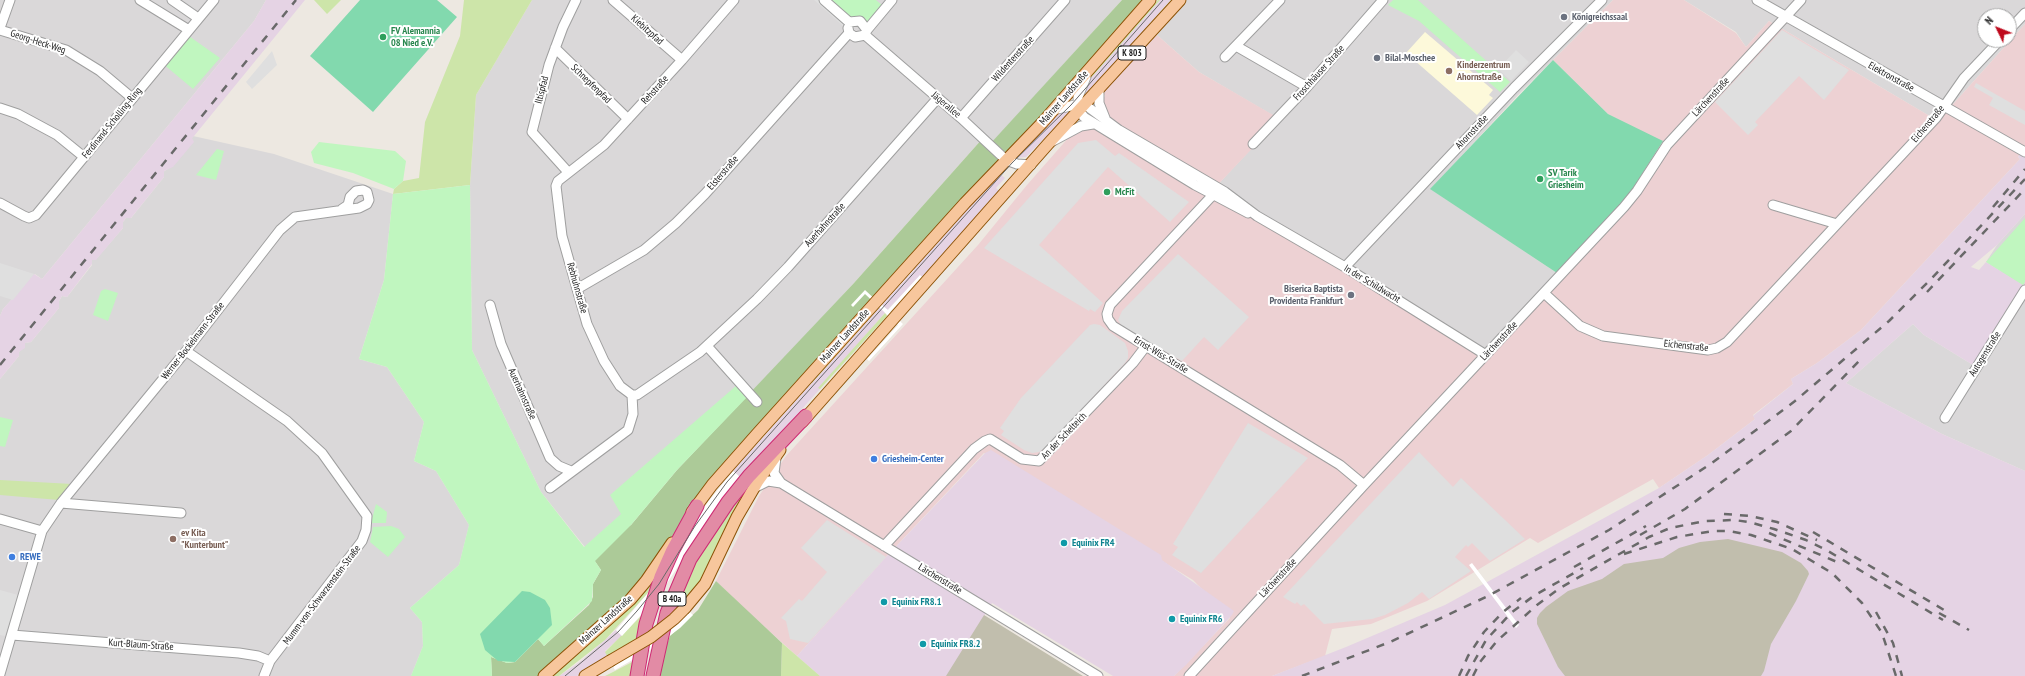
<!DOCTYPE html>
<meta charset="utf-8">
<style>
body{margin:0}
#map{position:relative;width:2025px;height:676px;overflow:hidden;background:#ede8e1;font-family:"PT Sans Narrow",sans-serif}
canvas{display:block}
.north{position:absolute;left:1977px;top:8px;width:40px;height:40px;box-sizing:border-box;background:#fff;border:1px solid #a4a4a4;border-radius:50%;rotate:313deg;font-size:11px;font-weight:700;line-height:16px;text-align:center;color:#1b1b1b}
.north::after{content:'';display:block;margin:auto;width:14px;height:18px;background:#be091c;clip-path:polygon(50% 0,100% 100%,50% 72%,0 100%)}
</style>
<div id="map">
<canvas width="2025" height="676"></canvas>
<div class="north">N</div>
</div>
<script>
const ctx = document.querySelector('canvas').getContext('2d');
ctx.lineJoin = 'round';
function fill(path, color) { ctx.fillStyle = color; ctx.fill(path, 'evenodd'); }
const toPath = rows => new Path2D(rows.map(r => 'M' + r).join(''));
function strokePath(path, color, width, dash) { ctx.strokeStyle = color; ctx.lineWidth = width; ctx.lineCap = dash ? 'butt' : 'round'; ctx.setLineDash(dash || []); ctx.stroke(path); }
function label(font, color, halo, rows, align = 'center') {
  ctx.font = font + ' "PT Sans Narrow",sans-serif'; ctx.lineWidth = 4; ctx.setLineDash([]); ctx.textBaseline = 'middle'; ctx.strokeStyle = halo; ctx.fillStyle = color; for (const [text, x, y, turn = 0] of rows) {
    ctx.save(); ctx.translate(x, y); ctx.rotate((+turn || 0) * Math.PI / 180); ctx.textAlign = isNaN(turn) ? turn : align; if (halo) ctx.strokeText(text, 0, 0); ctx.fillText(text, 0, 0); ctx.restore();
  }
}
fill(toPath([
 [0,0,266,0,254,21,42,279,35,274,3,309,0,316],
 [532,0,1122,0,990,145,983,138,854,283,751,393,744,380,611,495,622,514,585,547,541,492,472,350,470,185,476,95],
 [1187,0,1613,0,1518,95,1431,189,1557,273,1484,352,1210,193,1279,119,1199,72,1157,35],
 [1684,0,2025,0,2025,24,1938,121,1769,21,1746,47,1736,32],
 [1985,16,2009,16,2009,40,1985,40],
 [193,136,274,154,393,194,384,280,359,359,387,367,424,422,414,461,436,471,469,525,459,565,410,608,422,622,423,646,411,676,0,676,0,379,19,356,19,352,25,343,31,342,59,308,59,301,62,296,67,297,92,265,92,260,96,259,123,228,123,222,126,218,131,218,164,177,163,172,171,167],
 [2025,214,2025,471,1942,434,1846,383,1913,324,1924,335,1973,365,2023,286,1986,262,1997,245]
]), '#dad8d9');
fill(toPath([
 [1613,0,1684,0,1736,33,1746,47,1769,21,1938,121,2025,24,2025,146,2018,157,2020,159,1861,330,1817,363,1791,379,1793,384,1753,415,1755,419,1708,455,1659,488,1653,479,1538,543,1530,538,1427,601,1371,624,1332,629,1325,656,1272,676,1174,676,1230,618,1193,580,984,453,886,557,797,656,747,611,716,581,759,496,786,456,978,245,1027,185,1105,96,1099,89,1157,35,1199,72,1280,119,1211,192,1484,352,1623,204,1663,142,1608,114,1553,60]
]), '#edd1d3');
fill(toPath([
 [266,0,305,0,194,136,192,138,194,142,173,167,164,171,164,177,131,218,126,218,123,222,123,228,96,260,92,260,92,264,67,297,62,296,59,301,59,308,31,342,25,343,25,348,19,352,19,356,0,379,0,316,3,309,34,274,42,279,254,21],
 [1160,0,1171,0,1085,96,1081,97,1083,87],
 [1065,110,1072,110,1026,157,1014,158,1058,114],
 [2025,146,2025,214,1997,245,1972,266,1953,284,1971,267,1979,270,1986,262,2023,285,1973,365,1924,335,1913,324,1846,383,1942,434,2025,471,2025,676,1272,676,1346,647,1445,605,1659,488,1708,455,1755,419,1753,416,1793,384,1791,379,1817,363,1861,330,2020,159,2018,157],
 [1000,174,1005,178,996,188,999,191,922,277,920,276,889,308,820,389,740,477,733,471,961,217,958,215,988,181,991,184],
 [991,450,1161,555,1162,560,1234,611,1232,615,1186,665,1174,676,1113,676,992,603,948,676,820,676,797,656,886,557,985,453],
 [616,630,622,636,605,651,608,658,577,676,559,676,581,661]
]), '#e5d3e4');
fill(toPath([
 [1425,32,1493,90,1489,95,1493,98,1477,115,1406,53]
]), '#fdf9da');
fill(toPath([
 [1728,539,1782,552,1801,563,1808,571,1809,574,1796,601,1771,644,1764,671,1761,676,1565,676,1558,667,1537,624,1537,618,1540,613,1546,607,1568,591,1602,579,1624,564,1663,558,1679,548,1700,542],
 [984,615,1083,676,946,676]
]), '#c1bead');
fill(toPath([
 [314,0,341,0,327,14],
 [464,0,532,0,476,95,470,185,393,194,394,189,403,181,419,178,425,122,460,36],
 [1158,0,1160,0,1083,87,1087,79],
 [1171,0,1172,0,1142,35,1084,97],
 [877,306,879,308,812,383,812,382],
 [885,313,887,316,820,389,818,388],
 [0,480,72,484,59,500,0,495],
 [750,485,700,582,670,616,695,561,733,503],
 [655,576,648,593,605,640,559,676,549,676],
 [642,615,636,640,607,656,605,652],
 [782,643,820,676,781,676],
 [634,661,631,676,605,676,615,671]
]), '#cde5a9');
fill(toPath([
 [1122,0,1150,0,757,434,646,581,544,676,492,676,491,657,507,663,515,662,538,639,544,646,589,605,593,597,593,584,601,570,585,547,631,525,677,470,854,283,983,138,990,144],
 [716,581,782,643,781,676,658,676,660,664,670,636,698,610]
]), '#acca98');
fill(toPath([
 [826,0,876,0,884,7,867,27,856,23],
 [1393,0,1418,0,1510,82,1500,92,1419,21,1388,5],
 [186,34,220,58,193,89,162,63],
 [319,142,395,151,406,161,403,181,394,189,353,173,314,163,311,152],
 [217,149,224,151,216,180,196,175],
 [470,185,472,350,541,492,584,547,621,514,610,495,744,379,751,393,677,470,631,525,595,561,601,570,593,584,592,601,544,646,538,639,515,662,507,663,491,657,492,676,411,676,423,646,422,622,410,608,459,565,469,525,436,471,414,461,424,422,387,367,359,359,384,280,393,194],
 [2025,218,2025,282,2023,285,1986,262],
 [105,289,118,293,108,321,93,315,101,291],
 [0,417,13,420,5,447,0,446],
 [376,504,387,512,386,523,371,523],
 [391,526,399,529,405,537,388,557,370,542,373,527]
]), '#c0f6bf');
fill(toPath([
 [360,0,437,0,457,17,373,112,310,56],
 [1553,60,1608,114,1663,141,1623,204,1557,273,1430,189],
 [522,591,530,592,545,600,550,608,552,625,515,662,498,661,485,650,480,634]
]), '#82d9ae');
fill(toPath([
 [814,0,826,0,849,21,844,27],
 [1782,30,1849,70,1824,100,1799,76,1755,122,1758,125,1748,135,1715,102],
 [1516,50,1529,62,1511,81,1498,69],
 [272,51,277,65,252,89,246,82],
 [1976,83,2025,111,2025,125,1989,105,1993,98,1974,87],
 [1096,140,1115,156,1119,153,1189,202,1170,222,1108,167,1039,245,1103,303,1095,312,1090,309,1089,311,984,248,1078,143],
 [1178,254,1249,317,1218,350,1204,337,1182,361,1123,328,1118,320,1122,311],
 [0,263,34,274,13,300,0,296],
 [1094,324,1100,325,1125,343,1128,351,1128,358,1125,363,1045,448,1039,452,1032,453,1024,450,1001,435,1004,431,1000,428,1021,398,1090,325],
 [1248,423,1308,458,1201,573,1172,555,1178,547,1173,544],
 [1419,452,1453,487,1461,478,1525,539,1490,561,1472,543,1468,547,1466,545,1455,557,1471,571,1429,599,1422,592,1408,603,1385,615,1372,619,1324,624,1304,604,1301,606,1297,602,1295,604,1283,597],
 [827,520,886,557,808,643,790,639,786,621,781,618,799,599,802,601,827,572,801,548],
 [0,590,18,595,5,636,0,635]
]), '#dfdfdf');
fill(toPath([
 [912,268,914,270,882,305,888,310,920,275,922,277,890,312,903,324,869,361,867,359,898,325,865,294,853,307,851,305,865,290,879,303],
 [733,471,740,477,707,522,660,594,622,636,616,630,648,593,708,502],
 [1472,563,1519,625,1516,628,1469,565],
 [682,605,693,615,680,628,655,647,615,670,607,656,656,627]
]), '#fff');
const minor = toPath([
 [140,0,189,30],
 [172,0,198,18],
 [613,0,682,60],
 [824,0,849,22],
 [1757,0,2025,152],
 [849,22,860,21,867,30,865,35],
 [0,28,10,0],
 [848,28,849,33,855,37,865,35],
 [0,30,66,50,100,71,132,98],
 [867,30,892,0],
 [2009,30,2025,13],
 [865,35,961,118,1006,160,1017,164,1031,165],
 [1236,46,1307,87],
 [555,48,628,119],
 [1225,57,1280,0],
 [1086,77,1078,97,1079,111,1084,117,1195,185,1248,213],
 [1099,89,1099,103,1105,118],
 [0,108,18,114,57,135,84,157],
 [1053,110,1075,105,1088,107,1119,130,1225,192,1257,216,1345,267,1486,355],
 [961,118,1065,0],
 [1053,141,1081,126,1093,124],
 [1253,144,1307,87,1383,0],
 [568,172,532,132,549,65,563,27,576,0],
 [1209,183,1213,195,1210,198,1110,305,1107,314,1108,319,1113,326,1340,465,1364,485],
 [0,203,24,216,29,218,36,215,214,0],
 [1773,205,1837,224],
 [1345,267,1514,88,1602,0],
 [577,289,644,250,676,223,705,194,849,33],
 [1544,293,1580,326,1603,336,1708,350,1717,348,1727,342,1936,118,1964,78,2000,40],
 [490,305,501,344,550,458,559,466,571,471],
 [707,346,757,402],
 [186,351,287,421,322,453,367,516,366,530,362,541,270,661,264,676],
 [632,395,620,386,604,361,587,324,562,236,556,186,558,181,604,145,682,60,734,0],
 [632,395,637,395,700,352,757,299,788,267,937,99],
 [1945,418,2025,290],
 [776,458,774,473,781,483,1098,676],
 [550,488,628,430,633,414,632,395],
 [754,488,768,481,781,483],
 [61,503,181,513],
 [0,519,42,531],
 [884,546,974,449,985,441,990,439,1022,459,1039,461,1133,363,1146,346],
 [12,635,239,653,258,656,270,661],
 [0,674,42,531,61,503,186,351,280,230,295,217,359,208,367,204,369,200,367,192,363,190,356,191,350,197,348,205,342,209],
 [1189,676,1364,485,1624,207,1637,191,1667,145,1801,0]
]);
const major = toPath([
 [802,422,1048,144,1180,0],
 [692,512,712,485,757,434,965,203,1042,123,1150,0],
 [685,608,705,584,737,517,758,481,780,450],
 [544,676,630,600,646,581,672,543],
 [585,676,610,661]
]);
const highway = toPath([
 [637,676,646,624,661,577,673,550,697,506],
 [653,676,667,613,690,559,728,502,749,476,806,416]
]);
strokePath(minor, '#9f9f9f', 11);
strokePath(major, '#8c5206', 13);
strokePath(highway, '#ce2b74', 15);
strokePath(minor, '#fff', 9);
strokePath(major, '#f7c69c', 11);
strokePath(highway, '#e28ba5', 13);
strokePath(toPath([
 [565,676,618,632,637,611,659,584,695,526,727,482,1012,163,1071,105,1163,0]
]), '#696969', 1);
strokePath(toPath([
 [1993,207,2025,169],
 [1927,292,2025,189],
 [0,365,296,0],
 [1724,514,1750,516,1777,522,1817,540],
 [1813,532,1949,613],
 [1769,533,1837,562],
 [1640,535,1685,509,1791,431,1860,360],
 [1624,554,1677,537,1713,531,1728,531,1751,535,1792,549,1832,573,1862,603,1882,633,1896,676],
 [1574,567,1646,526],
 [1876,612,1893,643,1902,676],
 [1939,613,1969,630],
 [1302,676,1390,642,1488,596,1609,530,1712,463,1795,401,1889,321,1931,279,2025,179],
 [1459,676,1468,656,1484,632,1503,612,1521,598],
 [1466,676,1486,640,1512,612,1535,595,1583,568],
 [1473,676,1480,662,1497,641,1537,605,1560,588,1649,537,1670,528,1705,521,1734,520,1749,522,1774,529,1806,540,1828,551,1943,620]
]), '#696969', 2.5, [8, 8]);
const majorBridge = toPath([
 [610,661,651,637,674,619,685,608]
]);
strokePath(majorBridge, '#8c5206', 13, []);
strokePath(majorBridge, '#f7c69c', 11);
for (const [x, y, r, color] of [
 [1564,17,4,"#6b7280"],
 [383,37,4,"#2e9e5b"],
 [1377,58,4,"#6b7280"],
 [1449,71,4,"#8d6e63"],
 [1540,179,4,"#2e9e5b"],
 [1107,192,4,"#2e9e5b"],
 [1351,295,4,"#6b7280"],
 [874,459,4,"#3f7fe0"],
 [173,539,4,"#8d6e63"],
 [1064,543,4,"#0f9aa8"],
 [12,557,4,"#3f7fe0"],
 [884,602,4,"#0f9aa8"],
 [1172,619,4,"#0f9aa8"],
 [923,644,4,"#0f9aa8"]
]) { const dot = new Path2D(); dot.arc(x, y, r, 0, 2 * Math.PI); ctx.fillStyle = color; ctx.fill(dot); strokePath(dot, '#fff', 1.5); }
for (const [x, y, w] of [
 [1132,53,28],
 [672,599,28]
]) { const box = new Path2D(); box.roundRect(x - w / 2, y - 7, w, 14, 3); ctx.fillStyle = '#fff'; ctx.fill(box); strokePath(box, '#1b1b1b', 1); }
label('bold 9px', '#1b1b1b', null, [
 ["K 803",1132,53],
 ["B 40a",672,599]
]);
label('bold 10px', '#5b616d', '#fff', [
 ["Königreichssaal",1572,17],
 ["Bilal-Moschee",1385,58],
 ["Biserica Baptista",1343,289,"right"],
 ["Providenta Frankfurt",1343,301,"right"]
], 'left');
label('10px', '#1b1b1b', '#fff', [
 ["Kiebitzpfad",647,30,42],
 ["Georg-Heck-Weg",38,42,18],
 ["Wildentenstraße",1013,59,-48],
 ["Froschhäuser Straße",1319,73,-48],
 ["Elektronstraße",1891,77,29],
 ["Schnepfenpfad",591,84,44],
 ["Iltispfad",542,90,-76],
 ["Rehstraße",655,90,-48],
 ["Lärchenstraße",1711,97,-47],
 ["Mainzer Landstraße",1064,98,-49],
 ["Jägerallee",946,105,40],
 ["Ferdinand-Scholling-Ring",112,123,-51],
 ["Eichenstraße",1928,124,-50],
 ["Ahornstraße",1472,132,-47],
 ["Elsterstraße",723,173,-49],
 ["Auerhahnstraße",825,225,-48],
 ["In der Schildwacht",1372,284,31],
 ["Rebhuhnstraße",577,288,74],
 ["Mainzer Landstraße",845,336,-48],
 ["Werner-Bockelmann-Straße",193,341,-52],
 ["Lärchenstraße",1499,341,-47],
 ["Eichenstraße",1686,346,6],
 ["Autogenstraße",1985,354,-58],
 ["Ernst-Wiss-Straße",1161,355,31],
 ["Auerhahnstraße",522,394,66],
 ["An der Schelteich",1064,436,-46],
 ["Lärchenstraße",1278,578,-47],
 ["Lärchenstraße",940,579,31],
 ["Mumm-von-Schwarzenstein-Straße",322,595,-53],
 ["Mainzer Landstraße",606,620,-42],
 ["Kurt-Blaum-Straße",141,645,4]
]);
label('bold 10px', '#27864d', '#fff', [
 ["FV Alemannia",391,31],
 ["08 Nied e.V.",391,43],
 ["SV Tarik",1548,173],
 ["Griesheim",1548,185],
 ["McFit",1115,192]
], 'left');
label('bold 10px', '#785e54', '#fff', [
 ["Kinderzentrum",1457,65],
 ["Ahornstraße",1457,77],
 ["ev Kita",181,533],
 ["\"Kunterbunt\"",181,545]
], 'left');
label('bold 10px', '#366cbe', '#fff', [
 ["Griesheim-Center",882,459],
 ["REWE",20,557]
], 'left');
label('bold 10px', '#0d838f', '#fff', [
 ["Equinix FR4",1072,543],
 ["Equinix FR8.1",892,602],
 ["Equinix FR6",1180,619],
 ["Equinix FR8.2",931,644]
], 'left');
</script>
